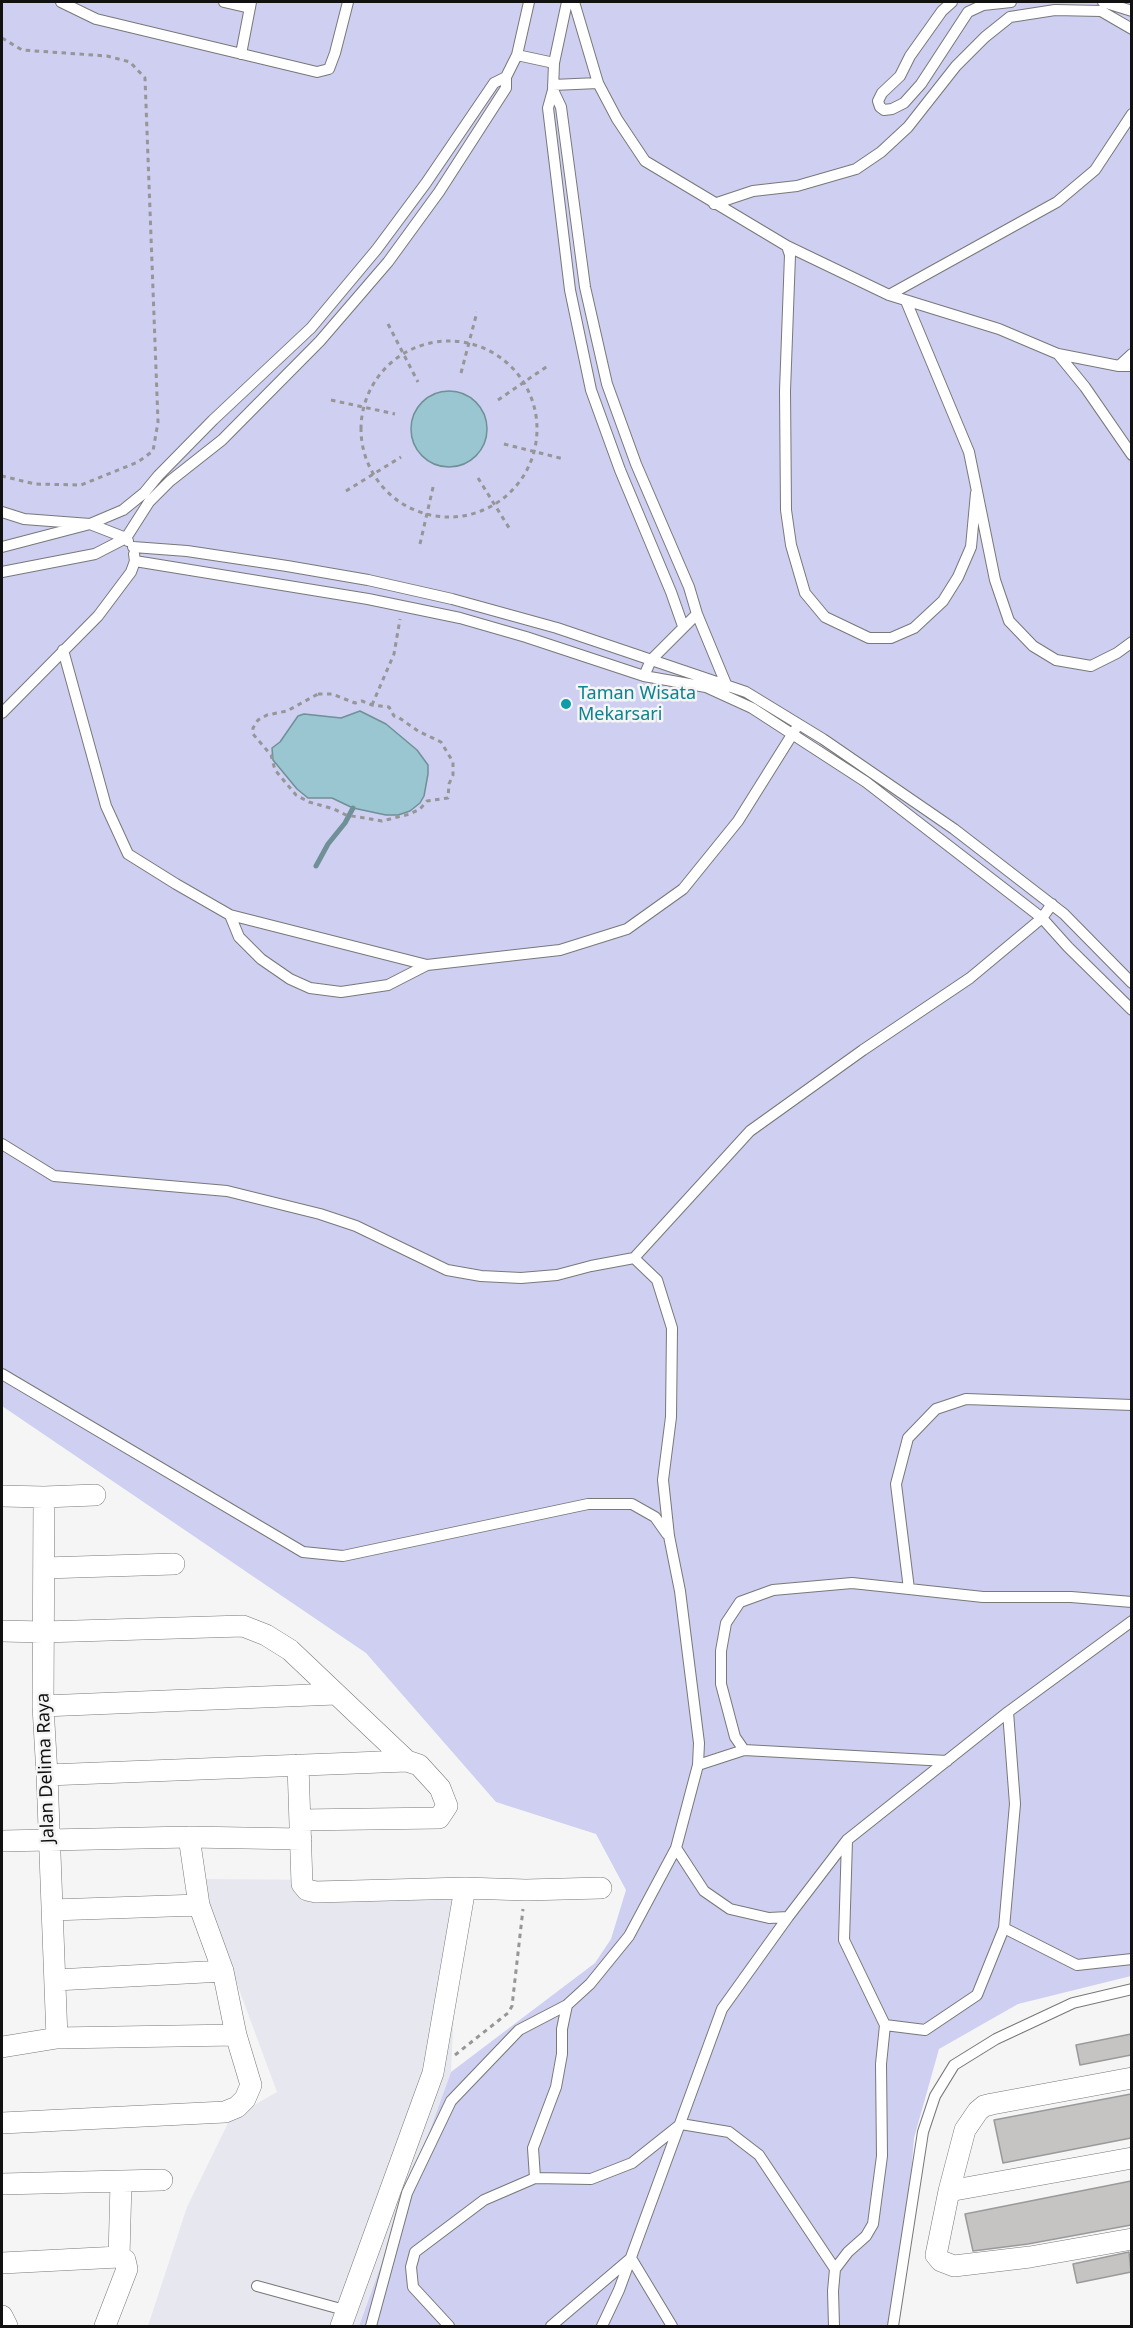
<!DOCTYPE html>
<style>
body{margin:0}
#map{position:relative;width:1133px;height:2328px;overflow:hidden;background:#f5f5f6;font-family:"Noto Sans",sans-serif}
canvas{display:block}
.frame{position:absolute;inset:0;border:3px solid #111;pointer-events:none}
</style>
<div id="map">
<canvas width="1133" height="2328"></canvas>
<div class="frame"></div>
</div>
<script>
const ctx = document.querySelector('canvas').getContext('2d');
ctx.lineJoin = 'round';
function fill(path, color) { ctx.fillStyle = color; ctx.fill(path, 'evenodd'); }
const toPath = rows => new Path2D(rows.map(r => 'M' + r).join(''));
function strokePath(path, color, width, dash) { ctx.strokeStyle = color; ctx.lineWidth = width; ctx.lineCap = dash ? 'butt' : 'round'; ctx.setLineDash(dash || []); ctx.stroke(path); }
function label(font, color, halo, rows, align = 'center') {
  ctx.font = font + ' "Noto Sans",sans-serif'; ctx.lineWidth = 5; ctx.setLineDash([]); ctx.textBaseline = 'middle'; ctx.strokeStyle = halo; ctx.fillStyle = color; for (const [text, x, y, turn = 0] of rows) {
    ctx.save(); ctx.translate(x, y); ctx.rotate((+turn || 0) * Math.PI / 180); ctx.textAlign = isNaN(turn) ? turn : align; if (halo) ctx.strokeText(text, 0, 0); ctx.fillText(text, 0, 0); ctx.restore();
  }
}
fill(toPath([
 [198,1879,460,1881,451,2072,359,2326,148,2326,187,2207,230,2119,277,2092]
]), '#e7e8ef');
fill(toPath([
 [2,2,1131,2,1131,1976,1018,2004,939,2049,914,2138,899,2326,359,2326,451,2072,595,1963,611,1939,626,1890,596,1834,496,1802,366,1653,2,1406]
]), '#cecff1');
const water = toPath([
 '411 429a38 38 0 1 1 76 0a38 38 0 1 1-76 0Z',
 [360,711,386,724,417,750,428,765,428,774,424,796,420,803,410,811,398,815,386,815,353,808,332,798,308,798,297,789,273,760,272,748,280,742,298,716,304,714,341,718,360,711]
]);
fill(water, '#99c6d1');
strokePath(water, '#709097', 1.5);
strokePath(toPath([
 [316,866,328,844,345,823,353,808]
]), '#709097', 5);
const building = toPath([
 [1131,2034,1131,2055,1080,2065,1076,2045,1131,2034],
 [1131,2094,1131,2138,1003,2163,994,2120,1131,2094],
 [1131,2181,1131,2225,1028,2244,973,2251,965,2214,1131,2181],
 [1129,2252,1131,2272,1077,2283,1073,2264,1129,2252]
]);
fill(building, '#c5c4c3');
strokePath(building, '#9b9a9a', 1.5);
const lane = toPath([
 [61,2,96,19,317,72,329,69,335,53,348,2],
 [224,2,250,8],
 [567,2,554,63,553,90,548,108,570,290,591,390,620,470,671,592,683,626],
 [574,2,598,83,617,119,645,161,787,246,889,295,999,329,1058,354,1119,366,1132,366],
 [952,2,942,11,910,56,900,76,882,93,878,101,880,107,884,110,892,109,904,103,921,84,968,12,983,5,1011,2],
 [1103,2,1132,11],
 [241,54,251,2],
 [517,55,554,63],
 [553,85,598,83],
 [553,90,561,107,585,287,607,384,636,464,689,587,697,614,726,684,726,688],
 [714,204,753,191,797,186,856,169,881,152,908,127,956,66,985,37,1010,17,1055,10,1101,11,1132,29],
 [787,246,790,255,785,391,786,510,791,545,805,593,825,617,869,638,891,638,914,628,943,601,958,577,971,547,976,493],
 [889,295,1057,202,1095,170,1132,114],
 [906,301,969,452,995,580,1009,621,1033,646,1056,660,1091,666,1117,653,1132,642],
 [1058,354,1085,387,1132,455],
 [1119,366,1132,354],
 [2,512,24,519,90,524,126,538,128,541],
 [2,547,90,524,123,510,144,493,158,476,213,420,311,328,377,249,426,183,494,83,506,77],
 [133,547,187,551,287,566,368,580,452,599,557,628,746,692,823,739,954,829,1064,914,1132,983],
 [135,561,368,599,460,618,526,637,644,676,706,687,752,708,866,782,1042,918,1068,947,1132,1010],
 [2,572,95,554,126,538,149,502,170,481,222,440,320,341,388,262,439,192,506,88,506,77,517,55,529,2],
 [63,650,106,806,128,854,176,884,230,915,427,965,560,950,627,929,683,889,738,821,795,730],
 [644,676,651,660,697,614],
 [2,713,98,616,131,572,135,561,134,554],
 [230,915,239,937,261,959,290,979,310,988,341,992,388,985,427,965],
 [2,1144,54,1176,227,1191,320,1214,356,1226,447,1270,481,1276,521,1278,557,1275,591,1266,634,1258,657,1280,672,1328,671,1417,663,1480,669,1536,680,1591,699,1743,698,1765,676,1848,629,1936,590,1984,567,2005,562,2029,562,2054,556,2087,533,2148,535,2178,484,2200,415,2252,411,2267,413,2287,449,2326],
 [634,1258,750,1131,863,1050,970,978,1042,918,1052,904],
 [2,1374,303,1552,343,1556,588,1504,632,1504,655,1517,667,1534],
 [909,1589,983,1597,1071,1597,1132,1602],
 [744,1750,947,1761],
 [698,1765,744,1750,735,1737,721,1684,721,1651,726,1623,740,1602,773,1590,852,1583,909,1589,896,1484,908,1438,936,1409,966,1399,1132,1405],
 [847,1840,844,1940,885,2025,925,2030,977,1995,1004,1928,1015,1804,1008,1712],
 [676,1848,704,1891,730,1909,769,1918,788,1917],
 [1004,1928,1077,1965,1132,1959],
 [535,2178,591,2179,632,2163,681,2124,729,2132,759,2155,835,2269],
 [257,2286,348,2311],
 [371,2326,407,2193,451,2101,519,2030,567,2005],
 [551,2326,631,2258,672,2326],
 [602,2326,619,2290,722,2009,788,1917,847,1840,1008,1712,1132,1621],
 [834,2326,833,2291,835,2269,848,2252,866,2236,873,2224,882,2156,881,2064,885,2025],
 [893,2326,923,2132,935,2096,954,2065,996,2039,1073,2003,1132,1989]
]);
const street = toPath([
 [2,1496,44,1497,95,1495],
 [44,1497,43,1706,47,1775,57,2038],
 [44,1568,174,1564],
 [2,1631,43,1632,243,1626,266,1635,290,1650,407,1761],
 [43,1706,336,1694],
 [298,1765,302,1884,307,1890,316,1892,465,1888,526,1890,601,1888],
 [47,1775,407,1761,419,1765,440,1788,447,1806,439,1818,300,1820],
 [2,1841,189,1837,301,1839],
 [52,1910,199,1905],
 [56,1980,223,1971],
 [2,2047,57,2038,236,2035],
 [1132,2078,992,2104,984,2106,978,2111,965,2130,949,2191,936,2255,941,2261,954,2266,1030,2257,1132,2239],
 [2,2123,225,2112,237,2107,245,2099,251,2085,236,2035,223,1971,199,1905,189,1837],
 [2,2184,162,2180],
 [949,2191,1132,2158],
 [119,2257,121,2182],
 [2,2263,119,2257,125,2260,127,2269,105,2326],
 [2,2316,7,2326],
 [341,2326,433,2073,465,1888]
]);
strokePath(lane, '#787879', 12);
strokePath(street, '#787879', 22);
strokePath(toPath([
 [2,38,22,50,107,56,130,62,145,78,158,422,153,451,138,462,81,485,35,484,2,476],
 [388,324,418,382],
 '361 429a88 88 0 1 1 176 0a88 88 0 1 1-176 0Z',
 [461,373,477,312],
 [331,400,395,414],
 [498,400,549,365],
 [504,444,564,459],
 [478,478,511,531],
 [346,491,401,457],
 [420,544,434,483],
 [318,694,332,694,355,703,362,701,372,705,389,707,394,716,398,717,418,731,441,742,453,762,453,775,449,784,448,798,427,801,420,809,410,814,382,821,346,815,334,809,309,802,296,795,275,770,271,755,253,734,253,728,258,720,267,715,287,711,318,694],
 [372,705,394,654,400,619],
 [455,2055,508,2013,512,2006,523,1909]
]), '#969697', 3, [4.5, 4.5]);
strokePath(lane, '#fff', 10);
strokePath(street, '#fff', 21);
for (const [x, y, r, color] of [
 [566,704,6,"#0f9aa8"]
]) { const dot = new Path2D(); dot.arc(x, y, r, 0, 2 * Math.PI); ctx.fillStyle = color; ctx.fill(dot); strokePath(dot, '#f5f5f6', 2); }
label('18px', '#0d838f', '#f5f5f6', [
 ["Taman Wisata",578,694],
 ["Mekarsari",578,715]
], 'left');
label('18px', '#111', '#f5f5f6', [
 ["Jalan Delima Raya",46,1768,-92]
]);
</script>
